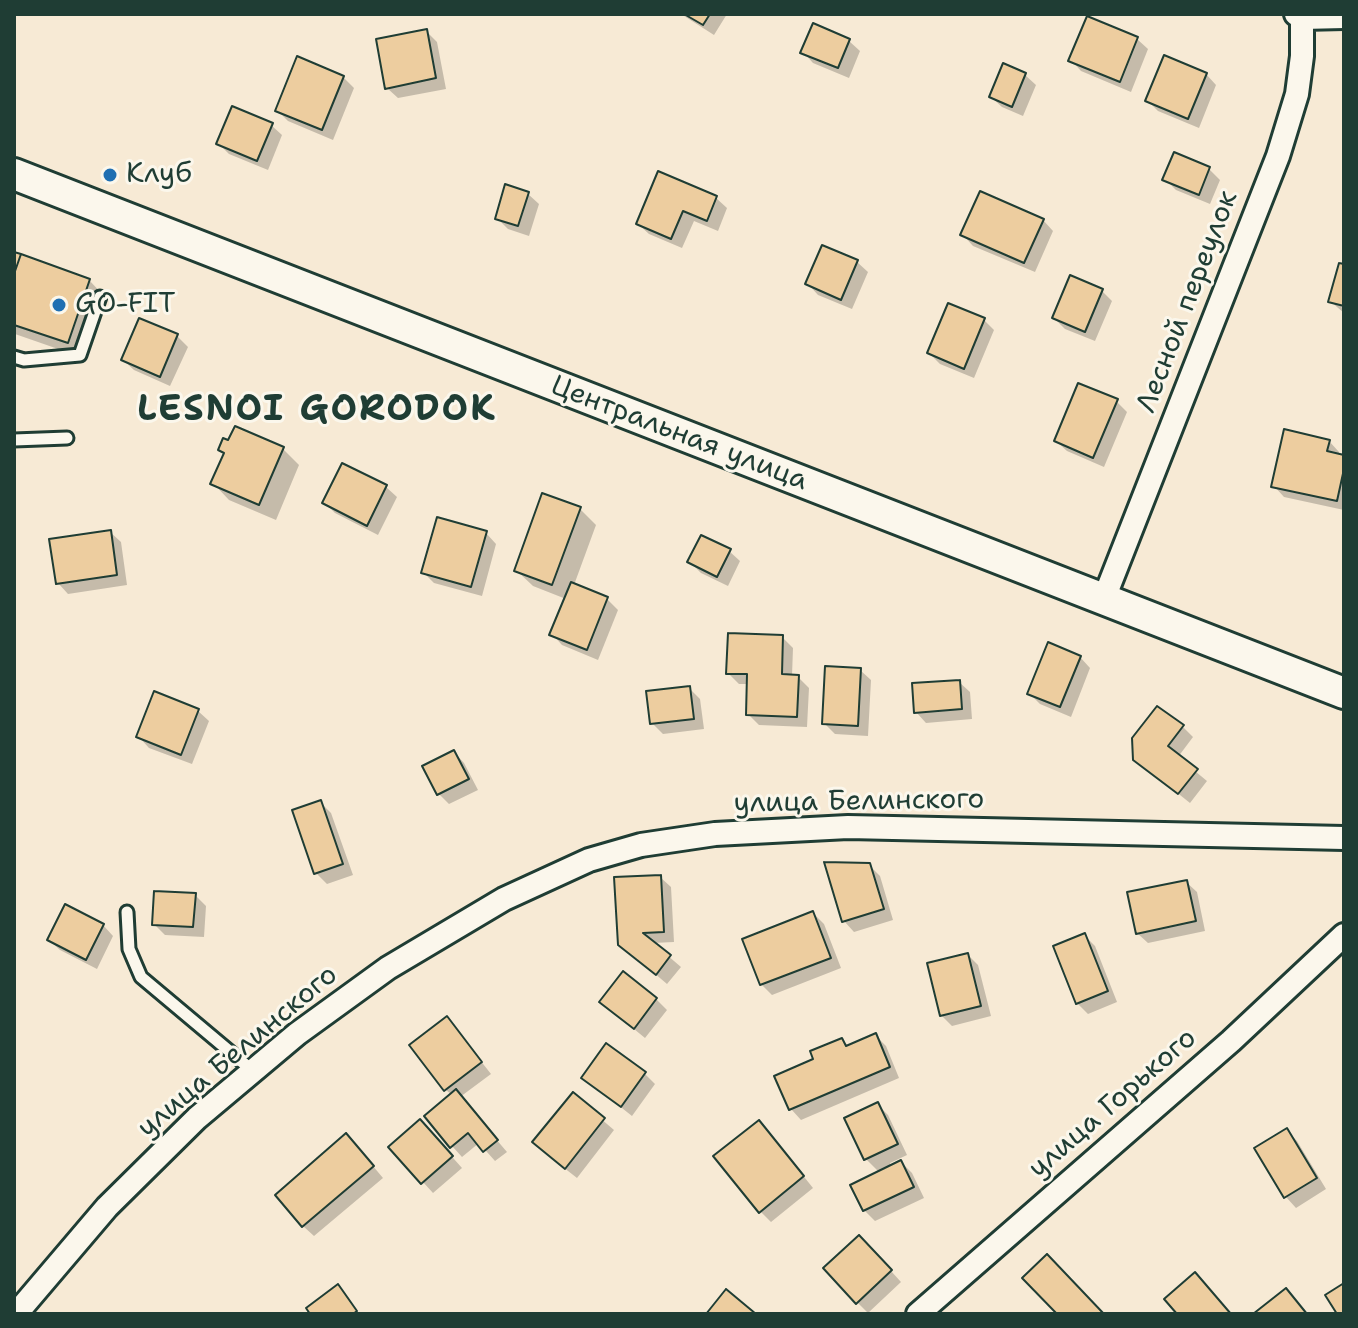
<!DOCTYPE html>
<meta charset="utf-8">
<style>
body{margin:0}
#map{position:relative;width:1358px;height:1328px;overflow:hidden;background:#f7ead5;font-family:"Shantell Sans",sans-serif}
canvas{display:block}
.frame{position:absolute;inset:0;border:16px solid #1f3d34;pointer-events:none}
</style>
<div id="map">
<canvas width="1358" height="1328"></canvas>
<div class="frame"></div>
</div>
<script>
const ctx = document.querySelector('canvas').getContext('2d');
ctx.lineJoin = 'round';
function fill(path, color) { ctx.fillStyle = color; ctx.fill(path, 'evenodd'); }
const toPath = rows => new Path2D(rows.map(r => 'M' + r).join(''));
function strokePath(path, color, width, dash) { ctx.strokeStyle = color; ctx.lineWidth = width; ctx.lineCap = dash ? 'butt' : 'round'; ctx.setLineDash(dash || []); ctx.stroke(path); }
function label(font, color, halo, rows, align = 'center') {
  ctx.font = font + ' "Shantell Sans",sans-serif'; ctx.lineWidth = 6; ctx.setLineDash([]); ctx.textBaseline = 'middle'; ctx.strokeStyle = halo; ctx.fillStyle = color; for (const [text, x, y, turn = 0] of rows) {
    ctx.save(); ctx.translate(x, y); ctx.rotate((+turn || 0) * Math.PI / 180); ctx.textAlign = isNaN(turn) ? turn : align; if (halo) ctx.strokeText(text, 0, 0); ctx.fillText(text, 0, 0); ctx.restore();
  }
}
fill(toPath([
 [681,14,727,14,714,35],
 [426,31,437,42,446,89,398,98,387,88],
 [1137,39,1148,49,1131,92,1081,71,1071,60],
 [849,41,860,51,849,78,813,63,803,52],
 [1206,74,1216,85,1199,128,1158,111,1147,100],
 [1025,75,1036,85,1023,116,1002,107,991,97],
 [343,77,354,88,333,140,288,121,277,110],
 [271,125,282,135,268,170,229,154,218,143],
 [1209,169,1220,180,1210,204,1176,190,1165,179],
 [528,194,539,204,529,236,508,229,497,218],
 [716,198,727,208,718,231,694,221,682,248,649,234,638,224],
 [1043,220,1053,231,1035,272,973,246,963,235],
 [14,254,89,280,105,297,84,358,15,334,14,337],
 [857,262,868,272,852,309,818,295,808,284],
 [1344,266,1344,304,1340,303,1344,313,1330,301],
 [1102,291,1112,301,1095,341,1065,329,1054,318],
 [984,320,994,330,974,378,940,364,929,353],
 [177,336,188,347,170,386,134,370,123,360],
 [1116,401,1127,412,1104,467,1067,451,1056,441],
 [1329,441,1339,452,1339,456,1344,457,1344,510,1284,497,1274,486],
 [283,449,299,465,276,520,229,500,213,483,225,455,220,450],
 [386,487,397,497,378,535,335,513,325,503],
 [580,509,596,525,574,585,607,599,618,610,598,660,562,645,552,634,566,599,533,586,516,570],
 [110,532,121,542,127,585,68,594,58,583],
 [486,533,496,544,482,596,434,583,423,572],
 [729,551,740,561,728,586,701,573,690,562],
 [782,637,793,648,792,676,798,677,809,688,807,727,759,725,748,714,749,684,739,684,728,673],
 [1080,657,1090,668,1071,717,1040,704,1030,694],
 [860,670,871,680,868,736,835,734,824,723],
 [959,682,970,692,972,719,926,723,916,712],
 [689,688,700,699,704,729,663,734,652,723],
 [198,711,209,721,192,764,149,748,139,737],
 [1182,726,1193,737,1178,757,1207,781,1190,803,1135,759],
 [454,752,464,763,478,790,449,804,439,794],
 [320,802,331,813,353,875,327,884,316,873],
 [869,865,880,876,893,920,854,932,844,921],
 [660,877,671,887,674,942,653,943,681,967,667,984,620,944],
 [1186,882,1197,892,1205,931,1148,943,1137,933],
 [195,895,206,906,204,937,165,935,154,924],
 [813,913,824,924,841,968,772,995,761,984],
 [103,925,113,936,97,969,60,950,49,940],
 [1085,936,1095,946,1117,1002,1088,1014,1077,1003],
 [968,955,978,965,991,1016,952,1026,941,1015],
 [656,999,667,1010,645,1038,601,1002],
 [447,1018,491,1074,460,1097,507,1152,495,1161,479,1143,462,1157,452,1146,452,1095,446,1090],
 [875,1035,886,1046,899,1078,801,1120,791,1109,777,1077,816,1060,842,1040,849,1046],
 [645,1074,655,1084,632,1116,584,1078],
 [573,1095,614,1130,577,1178,545,1153],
 [877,1104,888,1115,907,1155,890,1163,891,1167,901,1162,912,1173,924,1198,875,1221,864,1210,880,1173,866,1159,847,1119],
 [1287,1131,1297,1141,1326,1189,1296,1208,1286,1197],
 [430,1132,462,1168,433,1193,391,1147],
 [769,1133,813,1188,771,1222,760,1211],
 [357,1147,383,1178,314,1236,303,1226],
 [870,1248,901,1282,868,1313,857,1302]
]), '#0003');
const building = toPath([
 [684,14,710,14,703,25,684,14],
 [1087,16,1138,37,1120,82,1068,61,1087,16],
 [813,23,850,39,838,68,800,53,813,23],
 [427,29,436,78,385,89,376,39,427,29],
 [1164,55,1207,73,1188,119,1145,101,1164,55],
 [297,56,344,76,322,130,275,111,297,56],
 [1003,63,1026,73,1012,107,989,97,1003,63],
 [232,106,273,123,257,161,216,144,232,106],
 [1174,152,1210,167,1199,195,1162,180,1174,152],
 [658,171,717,196,707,221,683,211,671,239,636,224,658,171],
 [505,184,529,192,518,226,495,219,505,184],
 [980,191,1044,219,1024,263,960,235,980,191],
 [822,245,858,260,841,300,805,284,822,245],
 [14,252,21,254,14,274,14,252],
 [21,254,90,279,68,343,14,325,14,274,21,254],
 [1339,263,1344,264,1344,306,1328,302,1339,263],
 [1070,275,1103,289,1085,332,1052,318,1070,275],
 [948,303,985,318,964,369,927,353,948,303],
 [139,318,178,334,160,377,121,360,139,318],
 [1078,383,1118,399,1093,458,1054,441,1078,383],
 [235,426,284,447,259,505,210,484,224,453,218,450,223,438,228,440,235,426],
 [1284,429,1330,440,1327,451,1344,455,1344,469,1337,501,1271,487,1284,429],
 [342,463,387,485,367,526,322,503,342,463],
 [542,493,581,507,552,585,514,571,542,493],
 [437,517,487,531,471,587,421,573,437,517],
 [111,530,117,575,56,584,49,539,111,530],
 [701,535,731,549,717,577,687,562,701,535],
 [571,582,608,597,587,650,549,635,571,582],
 [728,633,783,635,782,674,799,675,797,717,746,715,747,674,726,674,728,633],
 [1048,642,1081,656,1060,707,1027,694,1048,642],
 [825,666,861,668,858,726,822,724,825,666],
 [960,680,962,709,914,713,912,683,960,680],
 [690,686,694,719,650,724,646,691,690,686],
 [154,691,199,709,181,755,136,737,154,691],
 [1157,706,1184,725,1168,746,1198,769,1178,794,1133,760,1132,738,1157,706],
 [454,750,469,779,437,795,422,766,454,750],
 [321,800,343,864,314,874,292,810,321,800],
 [824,862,870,863,884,909,842,922,824,862],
 [661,875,664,932,643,933,671,955,656,975,618,945,614,877,661,875],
 [1187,880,1196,921,1136,934,1127,892,1187,880],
 [154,891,196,893,193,927,152,925,154,891],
 [65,904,104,924,86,960,47,940,65,904],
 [813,911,831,958,760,985,742,939,813,911],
 [1085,933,1108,991,1076,1004,1053,946,1085,933],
 [968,953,981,1006,940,1016,927,963,968,953],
 [623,971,657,998,634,1029,599,1002,623,971],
 [447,1016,482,1062,444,1091,409,1045,447,1016],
 [876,1033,890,1067,789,1110,774,1076,813,1059,810,1051,842,1038,846,1046,876,1033],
 [606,1043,646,1072,621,1107,581,1078,606,1043],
 [456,1089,498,1140,483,1152,468,1133,450,1148,424,1116,456,1089],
 [573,1092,605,1118,565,1169,532,1142,573,1092],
 [878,1102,898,1144,864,1160,844,1118,878,1102],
 [420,1119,453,1156,421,1184,388,1147,420,1119],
 [759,1120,804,1176,759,1213,713,1156,759,1120],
 [1287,1128,1317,1178,1284,1198,1254,1148,1287,1128],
 [346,1133,374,1166,302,1227,275,1195,346,1133],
 [901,1160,914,1187,863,1211,850,1185,901,1160],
 [859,1235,892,1270,856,1304,823,1268,859,1235],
 [1047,1254,1104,1314,1057,1314,1022,1278,1047,1254],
 [1195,1272,1231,1314,1177,1314,1164,1299,1195,1272],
 [1344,1283,1344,1314,1337,1314,1325,1295,1344,1283],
 [338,1284,357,1311,353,1314,310,1314,306,1308,338,1284],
 [1286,1288,1307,1314,1253,1314,1286,1288],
 [726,1289,756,1314,706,1314,726,1289]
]);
fill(building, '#edcd9f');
strokePath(building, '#1f3d34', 2);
const lane = toPath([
 [14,357,24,360,80,355,100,297],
 [14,440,67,438],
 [127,912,129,949,141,977,253,1071]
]);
const street = toPath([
 [1296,14,1302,18,1344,17],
 [1103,601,1278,156,1297,94,1302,56,1302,18],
 [16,1314,107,1207,197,1118,297,1034,388,968,504,899,589,860,641,845,715,834,848,827,1344,838],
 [918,1314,1231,1041,1344,935]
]);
const secondary = toPath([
 [14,174,1344,693]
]);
strokePath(lane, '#1f3d34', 17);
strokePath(street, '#1f3d34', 28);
strokePath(secondary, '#1f3d34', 36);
strokePath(lane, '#fbf7ec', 11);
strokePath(street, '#fbf7ec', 22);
strokePath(secondary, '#fbf7ec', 30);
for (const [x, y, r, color] of [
 [110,175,8,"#1f6fb2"],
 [59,305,8,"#1f6fb2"]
]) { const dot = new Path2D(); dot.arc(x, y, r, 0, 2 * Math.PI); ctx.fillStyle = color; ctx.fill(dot); strokePath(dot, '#fbf7ec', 3); }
label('28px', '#1f3d34', '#fbf7ec', [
 ["Клуб",126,175],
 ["GO-FIT",75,305]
], 'left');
label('28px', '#1f3d34', '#fbf7ec', [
 ["Лесной переулок",1188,302,-69],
 ["Центральная улица",679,434,21],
 ["улица Белинского",859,802,-1],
 ["улица Белинского",238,1052,-40],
 ["улица Горького",1113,1104,-41]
]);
ctx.letterSpacing = '2px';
label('bold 36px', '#1f3d34', '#fbf7ec', [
 ["LESNOI GORODOK",317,411]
]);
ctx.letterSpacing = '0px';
</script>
